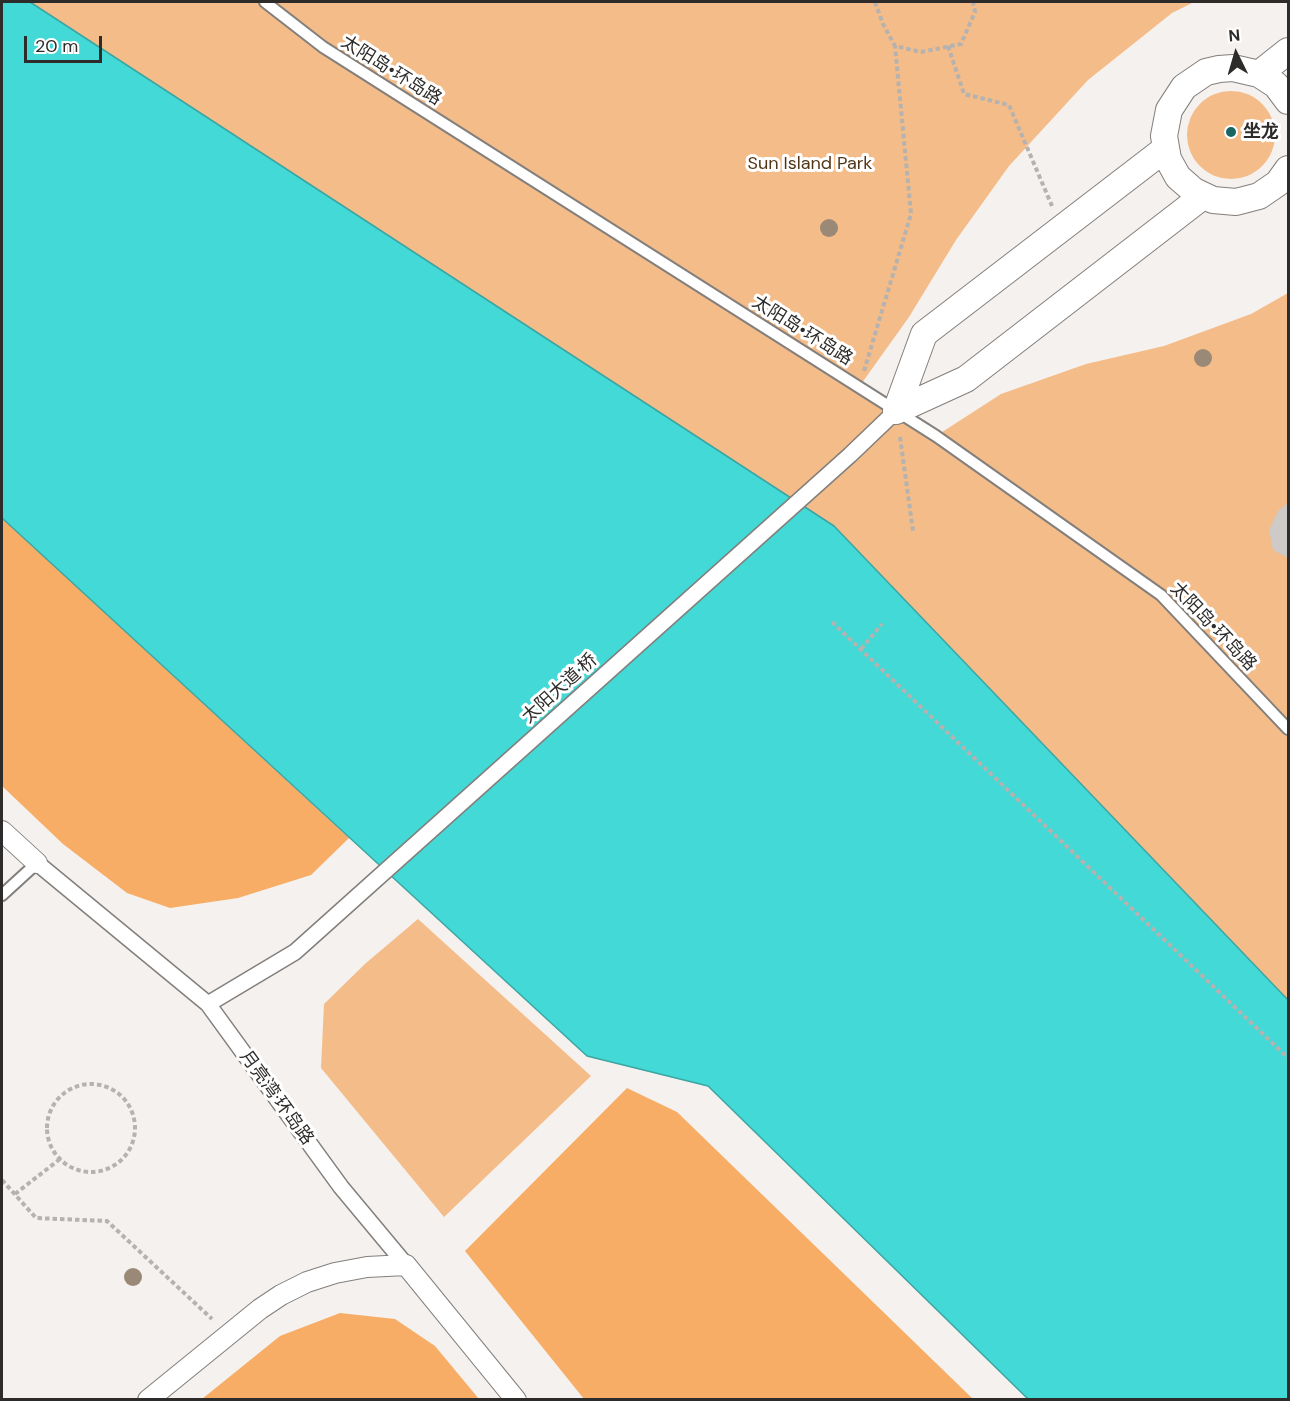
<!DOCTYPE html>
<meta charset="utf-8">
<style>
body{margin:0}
#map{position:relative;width:1290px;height:1401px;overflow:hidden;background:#f5f1ee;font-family:"DM Sans",sans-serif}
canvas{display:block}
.frame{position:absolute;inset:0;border:3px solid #2d2c2a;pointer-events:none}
.north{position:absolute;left:1206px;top:24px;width:60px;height:60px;-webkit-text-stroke:4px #fff;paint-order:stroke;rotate:355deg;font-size:16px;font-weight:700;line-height:24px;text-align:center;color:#2d2c2a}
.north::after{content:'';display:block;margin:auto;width:21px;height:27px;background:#2d2c2a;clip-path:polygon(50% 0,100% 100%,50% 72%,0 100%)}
.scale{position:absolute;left:24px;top:36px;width:78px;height:27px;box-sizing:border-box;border:3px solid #2d2c2a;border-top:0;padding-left:8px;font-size:18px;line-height:21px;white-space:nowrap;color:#2d2c2a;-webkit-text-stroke:4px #fff;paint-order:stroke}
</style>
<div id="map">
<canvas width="1290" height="1401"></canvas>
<div class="frame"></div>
<div class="north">N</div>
<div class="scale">20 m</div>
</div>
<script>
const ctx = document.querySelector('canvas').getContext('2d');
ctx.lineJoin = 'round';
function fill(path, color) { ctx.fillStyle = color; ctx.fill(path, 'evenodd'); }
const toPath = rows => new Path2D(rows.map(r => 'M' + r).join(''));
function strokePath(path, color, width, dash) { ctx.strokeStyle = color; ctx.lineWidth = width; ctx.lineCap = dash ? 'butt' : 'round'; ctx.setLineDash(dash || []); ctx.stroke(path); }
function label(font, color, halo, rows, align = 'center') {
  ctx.font = font + ' "DM Sans","Noto Sans SC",sans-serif'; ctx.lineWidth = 6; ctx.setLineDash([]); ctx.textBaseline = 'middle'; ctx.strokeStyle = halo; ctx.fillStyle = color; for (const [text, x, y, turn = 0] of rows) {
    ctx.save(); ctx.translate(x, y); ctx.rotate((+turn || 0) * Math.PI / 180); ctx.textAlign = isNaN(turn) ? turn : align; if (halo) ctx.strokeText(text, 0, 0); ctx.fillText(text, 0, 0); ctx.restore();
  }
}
fill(toPath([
 [30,2,1194,2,1172,13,1088,80,1009,166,956,240,909,317,859,387,936,436,1001,394,1086,364,1164,346,1251,314,1288,293,1288,1000,834,526],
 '1187 135a44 44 0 1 1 88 0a44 44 0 1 1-88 0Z',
 [418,919,591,1076,444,1217,321,1068,324,1004,366,963]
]), '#f4bc88');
fill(toPath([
 [2,518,349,838,311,875,238,898,170,908,127,893,63,844,2,786],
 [627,1088,677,1112,973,1399,584,1399,465,1251],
 [340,1313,395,1319,435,1346,479,1399,202,1399,280,1336]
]), '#f7ad66');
const water = toPath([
 [2,2,30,2,834,526,1288,1000,1288,1399,1028,1399,708,1086,587,1056,2,518,2,2]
]);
fill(water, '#42d9d6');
strokePath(water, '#3ca5a2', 1.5);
fill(toPath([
 [1288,503,1288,558,1273,550,1269,530,1278,511]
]), '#cecac7');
const service = toPath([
 [265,2,323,47,936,436,1161,595,1288,729],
 [2,895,37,863]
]);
const pedestrian = toPath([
 [37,863,208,1004,341,1187,406,1265],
 [208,1004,295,952,850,455,896,411]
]);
const minor = toPath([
 [2,831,37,863],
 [148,1400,260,1309,281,1295,307,1282,335,1273,367,1267,406,1265,516,1400]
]);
const tertiary = toPath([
 [1259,74,1288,51],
 [1288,101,1276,85,1259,74,1233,68,1219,69,1206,72,1184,87,1169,110,1164,136,1168,159,1178,177,1194,191,1213,200,1236,202,1259,196,1278,183,1288,169],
 [896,411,924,334,1165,149],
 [896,411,966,379,1203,196]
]);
strokePath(service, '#827f7c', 14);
strokePath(pedestrian, '#827f7c', 18);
strokePath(minor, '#827f7c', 22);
strokePath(tertiary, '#827f7c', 28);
strokePath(toPath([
 [875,2,883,24,895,46,921,52,961,44,975,12,973,2],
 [948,46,964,94,1009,105,1052,206],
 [864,371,911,214,895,46],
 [900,437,913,531],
 [832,622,1288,1058],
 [861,649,882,624],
 '47 1128a44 44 0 1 1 88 0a44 44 0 1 1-88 0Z',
 [2,1180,36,1218,107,1221,212,1319],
 [15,1194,60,1159]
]), '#b5b2af', 4, [4.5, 3]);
strokePath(service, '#fff', 10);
strokePath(pedestrian, '#fff', 15);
strokePath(minor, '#fff', 20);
strokePath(tertiary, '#fff', 26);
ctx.fillStyle = '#9b8977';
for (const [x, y] of [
 [829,228],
 [1203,358],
 [133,1277]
]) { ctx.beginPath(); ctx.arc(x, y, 9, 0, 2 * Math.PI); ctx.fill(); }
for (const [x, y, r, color] of [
 [1231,132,6,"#176664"]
]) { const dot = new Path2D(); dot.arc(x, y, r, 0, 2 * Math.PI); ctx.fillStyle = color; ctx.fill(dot); strokePath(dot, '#fff', 2); }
label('18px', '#2d2c2a', '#fff', [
 ["太阳岛•环岛路",391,71,32],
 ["太阳岛•环岛路",802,331,32],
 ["太阳岛•环岛路",1213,627,46],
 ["太阳大道·桥",560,689,-42],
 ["月亮湾·环岛路",276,1098,54]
]);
label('bold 18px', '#2d2c2a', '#fff', [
 ["坐龙",1243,132]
], 'left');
label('18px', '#523416', '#fff', [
 ["Sun Island Park",810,164]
]);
</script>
